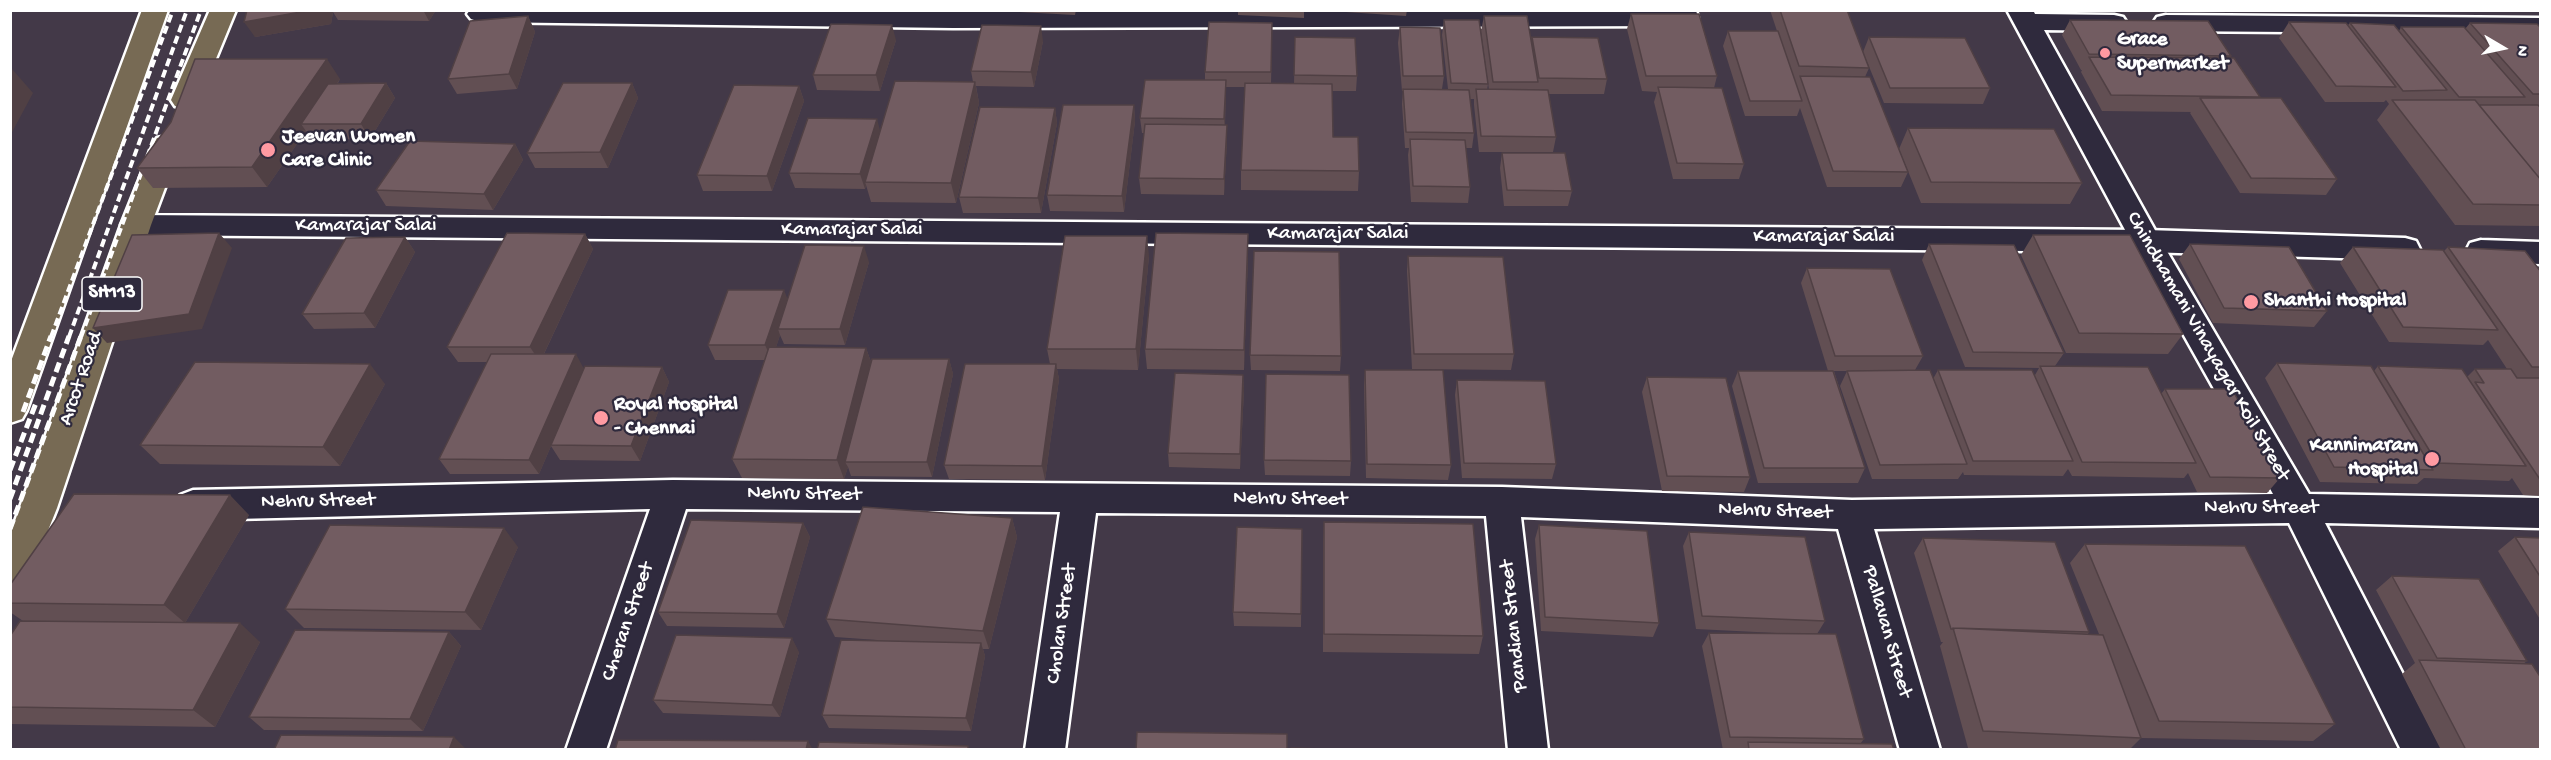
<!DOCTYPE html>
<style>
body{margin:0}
#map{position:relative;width:2551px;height:760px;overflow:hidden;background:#433948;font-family:"Gochi Hand",sans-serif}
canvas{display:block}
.frame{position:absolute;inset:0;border:12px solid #fff;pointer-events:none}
.north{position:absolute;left:2473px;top:18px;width:60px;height:60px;-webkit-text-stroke:4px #2f2a3d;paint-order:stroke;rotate:99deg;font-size:16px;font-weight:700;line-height:24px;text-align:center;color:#fff}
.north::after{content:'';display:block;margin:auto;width:21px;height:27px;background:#fff;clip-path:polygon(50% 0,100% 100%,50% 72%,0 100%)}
</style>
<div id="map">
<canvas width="2551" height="760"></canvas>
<div class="frame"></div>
<div class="north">N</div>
</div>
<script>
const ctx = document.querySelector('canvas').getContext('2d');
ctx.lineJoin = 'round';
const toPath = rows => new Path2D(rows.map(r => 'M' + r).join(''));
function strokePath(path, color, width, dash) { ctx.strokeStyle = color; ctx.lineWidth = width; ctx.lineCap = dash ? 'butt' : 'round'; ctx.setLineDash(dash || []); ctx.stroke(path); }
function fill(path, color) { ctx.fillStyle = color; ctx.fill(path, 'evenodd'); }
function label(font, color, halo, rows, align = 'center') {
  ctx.font = font + ' "Gochi Hand",sans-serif'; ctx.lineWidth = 4.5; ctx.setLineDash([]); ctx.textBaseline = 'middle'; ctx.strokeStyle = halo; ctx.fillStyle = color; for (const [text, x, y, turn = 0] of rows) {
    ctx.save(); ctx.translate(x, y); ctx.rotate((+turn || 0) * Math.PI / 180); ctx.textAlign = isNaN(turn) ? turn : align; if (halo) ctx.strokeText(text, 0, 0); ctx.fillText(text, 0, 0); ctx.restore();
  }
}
const street = toPath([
 [470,10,1696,10,1698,18,1694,24,1685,26,953,28,480,22,471,19,467,14,470,10],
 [2007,10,2033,10,2035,14,2114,15,2123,17,2127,23,2123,29,2114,31,2044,30,2161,241,2309,494,2540,498,2540,528,2325,523,2442,750,2401,750,2289,523,1874,529,1940,750,1900,750,1838,529,1521,517,1548,750,1508,750,1486,516,1096,513,1065,750,1025,750,1060,512,686,509,606,750,566,750,650,509,193,520,180,515,175,505,180,495,193,490,673,480,1502,487,1852,500,2273,494,2131,241,2007,10],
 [2166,15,2540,18,2540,34,2166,31,2157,29,2153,23,2157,17,2166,15]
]);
const secondary = toPath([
 [136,215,2146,230,2405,238,2416,241,2420,249,2416,257,2405,260,2146,252,136,235,125,232,121,225,125,218,136,215],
 [2481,240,2540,242,2540,264,2481,262,2470,259,2466,251,2470,243,2481,240]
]);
const primary = toPath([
 [142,10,168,10,27,410,22,419,10,423,10,364,142,10],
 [210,10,236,10,199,100,195,106,185,109,175,106,171,100,210,10],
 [167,136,177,138,181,145,151,225,57,508,23,593,10,598,10,535,121,225,153,145,157,138,167,136]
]);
strokePath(street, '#fff', 5);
strokePath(secondary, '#fff', 5);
strokePath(primary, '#fff', 5);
fill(street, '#2f2a3d');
fill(secondary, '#2f2a3d');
fill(primary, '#776a54');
strokePath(toPath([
 [51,337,173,10],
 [69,337,187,10],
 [81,337,201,10]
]), '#fff', 4, [8, 4]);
strokePath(toPath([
 [23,412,51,336],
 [10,470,36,403],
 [10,499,69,336],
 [10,529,81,336]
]), '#fff', 5, [10, 5]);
fill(toPath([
 [247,10,436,10,429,21,338,20,333,12,331,24,255,37],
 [982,10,1076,10,1075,15],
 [1238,10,1304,10,1304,18,1238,15],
 [1316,10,1407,10,1406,16],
 [1770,10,1847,10,1869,68,1865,77,1908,172,1901,187,1827,187,1800,108,1797,116,1745,116,1723,46,1728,31,1777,31],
 [2182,10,2304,10,2302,12,2183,12],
 [1631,14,1717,76,1714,88,1744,164,1739,179,1673,179,1654,102,1657,92,1642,91,1627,29],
 [528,16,535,32,517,89,457,94,448,79],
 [1484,16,1531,42,1532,37,1607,79,1604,94,1549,94,1556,137,1553,152,1479,152,1474,105,1474,99,1470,99,1474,133,1472,148,1466,148,1470,187,1468,203,1411,202,1408,155,1409,148,1405,148,1402,104,1403,91,1402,91,1398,43,1400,27,1444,76,1442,89,1448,89,1442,35,1444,20,1488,84,1487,90,1489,90,1481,31],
 [2070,20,2231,56,2229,58,2260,97,2259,98,2337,179,2326,195,2240,193,2190,113,2191,112,2102,111,2081,72,2082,70,2081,70,2062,35],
 [2289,22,2348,25,2350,23,2399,31,2401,27,2465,29,2470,23,2541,28,2541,226,2455,225,2377,120,2389,104,2386,100,2384,102,2325,102,2279,38],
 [1295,37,1357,76,1356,91,1332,91,1333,137,1359,171,1358,191,1241,190,1241,170,1245,87,1226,87,1225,125,1227,125,1227,140,1224,195,1141,194,1139,178,1144,133,1142,133,1140,118,1205,80,1205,72,1272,39,1271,84,1294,84],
 [1869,37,1990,88,1983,104,1884,103,1863,52],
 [896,40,880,91,817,90,813,75],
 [1043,41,1034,87,976,86,979,103,956,203,871,202,866,185,865,189,795,188,789,173,880,131,973,82,971,71],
 [340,79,338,83,386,83,395,98,370,139,312,140,306,131,267,187,153,188,137,168],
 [632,83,638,98,608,168,535,168,527,153],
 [799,86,804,101,772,191,703,191,697,175],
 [1134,105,1135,121,1124,212,1050,211,1047,195],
 [1055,108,1057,123,1041,213,963,213,959,197],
 [1908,128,2082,183,2070,204,1921,203,1899,149],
 [515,144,523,160,493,210,386,206,376,190],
 [1502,153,1572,191,1568,206,1504,206,1500,168],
 [585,234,593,249,544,354,584,369,662,367,669,382,640,461,560,460,551,446,539,474,450,474,439,459,487,362,458,362,447,347],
 [1248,234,1248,255,1244,370,1147,369,1145,349],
 [2033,235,2183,334,2168,354,2066,353,2021,255],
 [405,237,415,252,375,328,314,329,302,314],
 [1929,244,2064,353,2055,366,2161,394,2165,389,2280,478,2267,493,2197,492,2188,473,2184,478,2072,476,2068,469,2063,476,1964,475,1963,472,1958,479,1872,479,1840,386,1847,371,1834,371,1865,468,1858,483,1758,483,1732,386,1738,371,1828,371,1801,283,1807,268,1923,356,1915,370,1933,379,1938,370,2035,375,2039,368,1965,367,1922,260],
 [2190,244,2327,311,2314,327,2213,323,2179,259],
 [2353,247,2444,251,2448,247,2541,272,2541,496,2523,495,2512,478,2509,481,2424,478,2417,484,2320,482,2265,378,2277,363,2374,371,2378,366,2467,377,2475,369,2507,369,2488,340,2483,345,2389,342,2340,263],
 [1149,256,1138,370,1057,369,1059,379,1045,480,949,479,944,465,1050,364,1047,349],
 [1408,256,1514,354,1511,370,1412,369,1407,271],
 [869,262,845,345,784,344,780,335,776,347,866,348,871,362,949,359,953,374,932,477,851,476,848,467,844,479,742,478,732,459,765,360,715,360,708,345,788,299],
 [1250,355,1341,356,1340,371,1251,370],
 [1365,370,1451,465,1448,480,1366,478,1364,385],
 [1243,375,1244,390,1240,469,1169,467,1168,453],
 [1647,377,1750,477,1744,492,1662,491,1642,392],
 [1457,380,1556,464,1552,479,1462,478,1455,395],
 [385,384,340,466,160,464,140,445],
 [1264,460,1351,461,1350,476,1265,475],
 [249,515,185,623,260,642,215,727,10,724,10,636,23,621,10,612,10,585],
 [1012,518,1017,537,989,649,983,649,985,656,971,731,829,728,822,715,877,640,835,637,826,619],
 [1324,522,1483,636,1479,654,1323,652,1323,541],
 [803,523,810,537,784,628,667,626,658,612],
 [1539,525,1659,623,1653,637,1541,631,1535,539],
 [1302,529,1301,627,1234,626,1233,612],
 [1689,532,1825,621,1817,634,1864,739,1860,744,1894,750,1723,750,1702,646,1709,633,1796,634,1696,629,1683,546],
 [2515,537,2541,538,2541,621,2498,551],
 [1923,538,2089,632,2088,634,2099,634,2070,563,2085,544,2335,724,2313,741,2141,738,2136,726,2141,738,2129,750,2008,750,1968,748,1940,646,1943,642,1941,642,1914,553],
 [518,547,481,630,304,628,285,609],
 [2392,576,2527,661,2523,664,2541,750,2441,750,2402,674,2415,663,2376,590],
 [449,632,461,646,423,731,264,730,249,717],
 [799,652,780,717,663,713,653,700]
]), '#624f53');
fill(toPath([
 [312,10,332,10,333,12,331,24,255,37,244,22],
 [423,10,436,10,429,21],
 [528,16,535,32,517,89,509,74],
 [892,25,896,40,880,91,876,75],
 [1041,26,1043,41,1034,87,1031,72],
 [327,59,340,79,310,124,301,124,306,131,267,187,252,167],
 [12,69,33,93,10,136,10,72],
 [1226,80,1226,96,1224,134,1224,119],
 [975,82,979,103,956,203,951,183],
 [386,83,395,98,370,139,361,124],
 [632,83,638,98,608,168,600,152],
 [799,86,804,101,772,191,767,176],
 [1134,105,1135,121,1124,212,1122,196],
 [1055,108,1057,123,1041,213,1038,198],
 [877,119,881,134,865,182,866,185,865,189,860,174],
 [1227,125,1227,140,1224,195,1224,179],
 [515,144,523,160,493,210,484,194],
 [219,233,232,248,202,329,107,343,93,328],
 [585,234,593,249,540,362,530,347],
 [1248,234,1248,255,1244,370,1244,350],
 [1147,236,1149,256,1138,370,1136,349],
 [405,237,415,252,375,328,364,313],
 [864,246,869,262,845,345,840,329],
 [784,290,790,305,778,329,780,335,772,360,765,345],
 [866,348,873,368,845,462,848,467,844,479,837,460],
 [576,354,584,369,551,445,551,446,539,474,529,460],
 [949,359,953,374,932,477,927,462],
 [370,364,385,384,340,466,323,447],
 [1056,364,1059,379,1045,480,1042,466],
 [662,367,669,382,640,461,631,446],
 [1243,375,1244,390,1240,469,1240,454],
 [230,495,249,515,185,623,164,605],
 [1012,518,1017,537,989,649,983,631],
 [803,523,810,537,784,628,777,614],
 [504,528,518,547,481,630,465,612],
 [240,623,260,642,215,727,193,710],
 [449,632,461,646,423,731,410,719],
 [792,638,799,652,780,717,772,705],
 [981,643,985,656,971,731,966,718],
 [454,737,467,750,449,750],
 [808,741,813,750,806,750]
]), '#504044');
const building = toPath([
 [247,10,312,10,244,22,247,10],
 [1780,10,1847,10,1869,68,1799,66,1780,10],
 [1631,14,1699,14,1717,76,1646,76,1631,14],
 [528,16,509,74,448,79,470,21,528,16],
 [1484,16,1527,16,1538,82,1493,82,1484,16],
 [1444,20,1479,20,1488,84,1451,83,1444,20],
 [2070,20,2208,21,2231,56,2089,54,2070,20],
 [1209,22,1272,23,1271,72,1205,72,1209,22],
 [2289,22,2346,23,2396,87,2336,86,2289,22],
 [2350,23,2394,25,2447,90,2403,91,2350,23],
 [2470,23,2537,24,2541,28,2541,94,2533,94,2470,23],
 [831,24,892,25,876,75,813,75,831,24],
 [982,25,1041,26,1031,72,971,71,982,25],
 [1400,27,1440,28,1444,76,1403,76,1400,27],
 [2401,27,2464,27,2525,97,2459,97,2401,27],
 [1728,31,1778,31,1802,101,1750,101,1728,31],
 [1295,37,1355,38,1357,76,1294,75,1295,37],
 [1532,37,1598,38,1607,79,1539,78,1532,37],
 [1869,37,1965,38,1990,88,1890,88,1869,37],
 [2089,57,2234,58,2260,97,2111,95,2089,57],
 [195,59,327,59,252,167,137,168,171,122,195,59],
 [1800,76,1870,77,1908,172,1833,171,1800,76],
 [1145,80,1226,80,1224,119,1140,118,1145,80],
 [895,81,975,82,951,183,865,182,895,81],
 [386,83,361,124,301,124,328,84,386,83],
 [563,83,632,83,600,152,527,153,563,83],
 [1245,83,1332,84,1333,137,1358,137,1359,171,1241,170,1245,83],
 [734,85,799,86,767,176,697,175,734,85],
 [1658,87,1722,88,1744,164,1677,163,1658,87],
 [1403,89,1469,90,1474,133,1406,132,1403,89],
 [1476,89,1548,90,1556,137,1481,136,1476,89],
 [2200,98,2281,98,2337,179,2251,178,2200,98],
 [2392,100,2475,100,2541,180,2541,205,2473,204,2392,100],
 [1063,105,1134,105,1122,196,1047,195,1063,105],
 [2479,105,2538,105,2541,108,2541,180,2479,105],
 [980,107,1055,108,1038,198,959,197,980,107],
 [808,118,877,119,860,174,789,173,808,118],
 [1145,124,1227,125,1224,179,1139,178,1145,124],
 [1908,128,2054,129,2082,183,1931,182,1908,128],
 [1410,139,1465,140,1470,187,1413,186,1410,139],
 [410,141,515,144,484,194,376,190,410,141],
 [1502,153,1565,153,1572,191,1507,190,1502,153],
 [219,233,189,314,93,328,132,235,219,233],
 [507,233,585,234,530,347,447,347,507,233],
 [1156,233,1248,234,1244,350,1145,349,1156,233],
 [2033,235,2130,235,2183,334,2079,333,2033,235],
 [1065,236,1147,236,1136,349,1047,349,1065,236],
 [405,237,364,313,302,314,346,238,405,237],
 [1929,244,2014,245,2064,353,1973,352,1929,244],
 [2190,244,2289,247,2327,311,2224,308,2190,244],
 [805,245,864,246,840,329,778,329,805,245],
 [2353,247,2443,250,2498,330,2403,327,2353,247],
 [2448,247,2525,251,2541,272,2541,367,2532,367,2448,247],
 [1254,251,1339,252,1341,356,1250,355,1254,251],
 [1408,256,1503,257,1514,354,1414,354,1408,256],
 [1807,268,1890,269,1923,356,1835,356,1807,268],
 [728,290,784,290,765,345,708,345,728,290],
 [769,347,866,348,837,460,732,459,769,347],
 [491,354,576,354,529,460,439,459,491,354],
 [872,359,949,359,927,462,845,462,872,359],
 [195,362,370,364,323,447,140,445,195,362],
 [2277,363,2371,366,2433,470,2334,467,2277,363],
 [965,364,1056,364,1042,466,944,465,965,364],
 [585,366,662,367,631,446,551,445,585,366],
 [2040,366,2148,367,2196,463,2082,462,2040,366],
 [2378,366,2462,369,2526,466,2437,463,2378,366],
 [2475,369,2511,369,2517,378,2541,378,2541,481,2475,382,2484,383,2475,369],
 [1365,370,1443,370,1451,465,1367,464,1365,370],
 [1930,370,1967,464,1880,465,1847,371,1930,370],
 [1938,370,2032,370,2073,461,1973,461,1938,370],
 [1738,371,1833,371,1865,468,1764,468,1738,371],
 [1175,373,1243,375,1240,454,1168,453,1175,373],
 [1266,374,1349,375,1351,461,1264,460,1266,374],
 [1647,377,1726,378,1750,477,1667,476,1647,377],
 [1457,380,1545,381,1556,464,1464,463,1457,380],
 [2165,389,2232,389,2280,478,2210,477,2165,389],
 [74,494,230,495,164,605,10,603,10,585,74,494],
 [863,507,1012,518,983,631,826,619,863,507],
 [691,520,803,523,777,614,658,612,691,520],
 [1324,522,1473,524,1483,636,1324,634,1324,522],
 [330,525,504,528,465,612,285,609,330,525],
 [1539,525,1647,531,1659,623,1545,617,1539,525],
 [1237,527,1302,529,1301,614,1233,612,1237,527],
 [1689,532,1805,537,1825,621,1702,616,1689,532],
 [2515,537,2541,538,2541,578,2515,537],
 [1923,538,2055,542,2089,632,1953,628,1954,629,1951,629,1923,538],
 [2085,544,2245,546,2335,724,2159,721,2085,544],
 [2392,576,2479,579,2527,661,2437,658,2392,576],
 [20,621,240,623,193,710,10,707,10,636,20,621],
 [1953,628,2103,635,2141,738,1983,731,1953,628],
 [295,630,449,632,410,719,249,717,295,630],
 [1709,633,1836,634,1864,739,1730,737,1709,633],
 [676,635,792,638,772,705,653,700,676,635],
 [841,640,981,643,966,718,822,715,841,640],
 [2419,660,2532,664,2541,678,2541,750,2466,750,2419,660],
 [1137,732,1287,734,1287,750,1136,750,1137,732],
 [281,735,454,737,449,750,274,750,281,735],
 [618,740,808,741,806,750,615,750,618,740],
 [819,742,968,746,968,750,817,750,819,742],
 [1748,742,1892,744,1894,750,1749,750,1748,742],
 [1291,748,1357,750,1291,750,1291,748]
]);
fill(building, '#725c61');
strokePath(building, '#504044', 1.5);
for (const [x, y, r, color] of [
 [2105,53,6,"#ff9aa2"],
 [268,150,8,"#ff9aa2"],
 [2251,302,8,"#ff9aa2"],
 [601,418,8,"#ff9aa2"],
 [2432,459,8,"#ff9aa2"]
]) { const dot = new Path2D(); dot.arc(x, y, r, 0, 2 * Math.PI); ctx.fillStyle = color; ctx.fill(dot); strokePath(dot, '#2f2a3d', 2); }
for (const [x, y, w] of [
 [112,294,60]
]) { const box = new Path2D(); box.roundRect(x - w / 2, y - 17, w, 34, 4.5); ctx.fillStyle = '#2f2a3d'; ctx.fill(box); strokePath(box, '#fff', 1.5); }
label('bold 20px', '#fff', null, [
 ["SH113",112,294]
]);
label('bold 21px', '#fff', '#2f2a3d', [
 ["Grace",2117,41],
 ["Supermarket",2117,65],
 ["Jeevan Women",282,138],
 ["Care Clinic",282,162],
 ["Shanthi Hospital",2264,302],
 ["Royal Hospital",614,406],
 ["- Chennai",614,430],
 ["Kannimaram",2418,447,"right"],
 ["Hospital",2418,471,"right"]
], 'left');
label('21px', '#fff', '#2f2a3d', [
 ["Kamarajar Salai",366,227],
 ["Kamarajar Salai",852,231],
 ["Kamarajar Salai",1338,235],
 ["Kamarajar Salai",1824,238],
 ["Chindhamani Vinayagar Koil Street",2207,347,60],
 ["Arcot Road",82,379,-71],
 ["Nehru Street",804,495,1],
 ["Nehru Street",1290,500,1],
 ["Nehru Street",318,502,-1],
 ["Nehru Street",2261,509],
 ["Nehru Street",1775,512,2],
 ["Cheran Street",629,622,-71],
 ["Cholan Street",1063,624,-82],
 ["Pandian Street",1515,626,-96],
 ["Pallavan Street",1886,632,74]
]);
</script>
